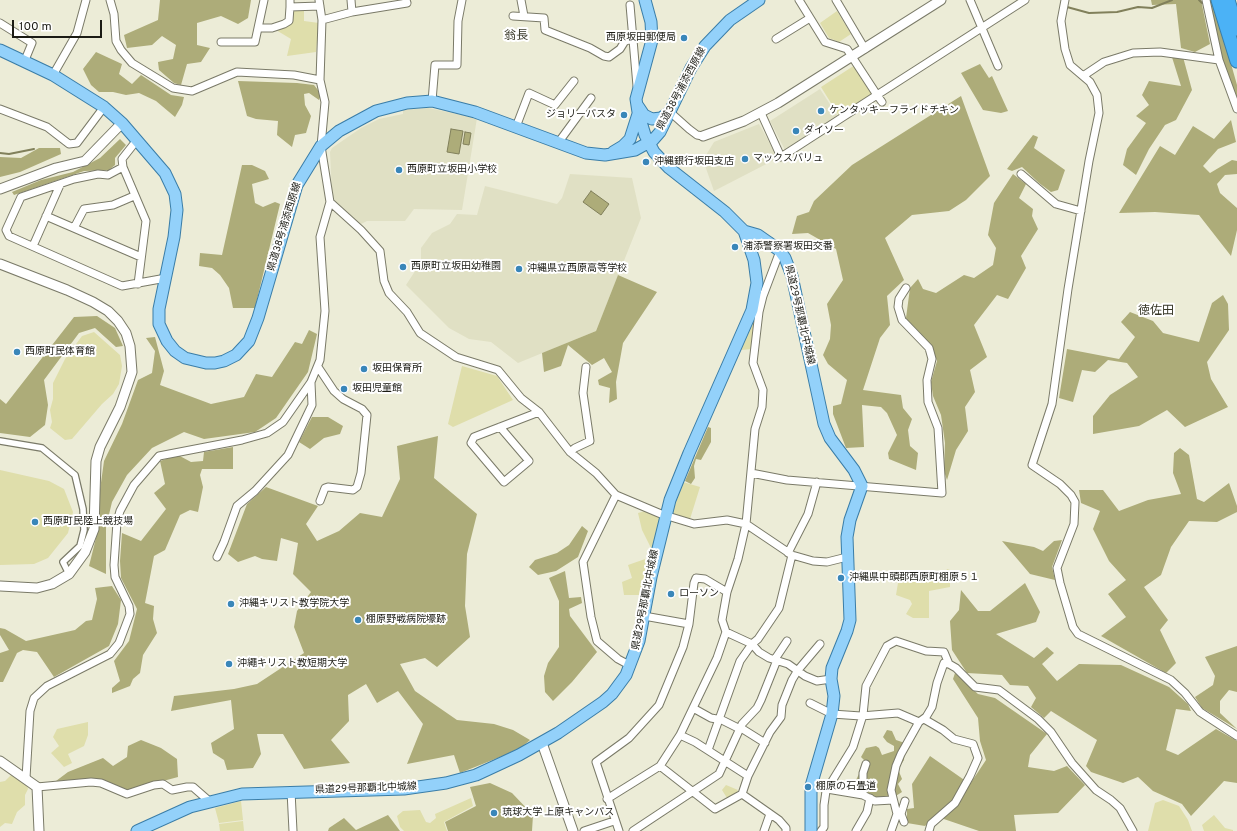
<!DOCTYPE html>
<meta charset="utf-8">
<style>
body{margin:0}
#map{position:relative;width:1237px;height:831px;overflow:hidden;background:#ececd7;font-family:Overpass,sans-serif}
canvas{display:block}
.scale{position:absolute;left:12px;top:20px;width:90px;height:18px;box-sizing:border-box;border:2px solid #1b1b14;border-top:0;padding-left:5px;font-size:12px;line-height:14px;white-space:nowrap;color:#1b1b14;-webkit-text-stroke:3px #fff;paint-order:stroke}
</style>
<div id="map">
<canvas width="1237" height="831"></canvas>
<div class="scale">100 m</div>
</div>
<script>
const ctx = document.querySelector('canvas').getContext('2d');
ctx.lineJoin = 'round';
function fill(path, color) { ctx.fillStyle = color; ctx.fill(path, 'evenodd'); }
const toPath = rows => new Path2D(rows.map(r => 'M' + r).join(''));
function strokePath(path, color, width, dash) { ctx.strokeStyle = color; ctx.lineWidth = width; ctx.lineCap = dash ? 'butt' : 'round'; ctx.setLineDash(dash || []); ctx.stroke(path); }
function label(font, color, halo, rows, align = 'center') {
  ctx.font = font + ' Overpass,"Noto Sans JP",sans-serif'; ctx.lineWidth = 4; ctx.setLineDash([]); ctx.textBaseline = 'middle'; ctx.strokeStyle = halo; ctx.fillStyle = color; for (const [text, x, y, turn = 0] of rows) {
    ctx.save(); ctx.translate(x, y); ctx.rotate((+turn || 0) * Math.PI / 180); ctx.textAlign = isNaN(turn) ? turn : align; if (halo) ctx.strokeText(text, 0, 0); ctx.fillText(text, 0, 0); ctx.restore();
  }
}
fill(toPath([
 [820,89,839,118,786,152,770,121],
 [428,108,477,118,462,210,414,209,405,221,367,221,359,225,336,203,332,195,330,152,332,148,361,128,379,119,403,114,403,110],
 [759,124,778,158,714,191,703,160,714,142],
 [570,174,632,178,641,218,596,331,518,363,491,342,469,339,449,328,406,285,421,262,421,248,432,233,450,224,457,214,477,215,485,186,557,204,562,198]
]), '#e0e0c4');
fill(toPath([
 [304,9,304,21,319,23,316,52,287,56,291,39,276,30,287,27,292,21,294,10],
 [837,11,851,34,839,42,829,38,820,23],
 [855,65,874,94,839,116,821,87],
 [756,315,752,349,741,350],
 [94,332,120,355,122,366,119,384,113,394,102,404,72,439,65,440,50,428,52,422,50,410,53,399,53,383,65,359,82,336],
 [462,366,497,376,513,400,453,427,448,424],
 [0,470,49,481,64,489,73,512,68,533,48,558,34,564,0,565],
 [683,482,700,487,690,519,672,514],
 [645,511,660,517,652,550,642,530,638,513],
 [648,558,642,595,624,595,622,582,632,578,628,565],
 [947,569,950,570,950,587,929,591,929,618,913,618,906,614,912,604,910,600,896,595,898,583,917,573,942,583],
 [88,722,88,735,84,746,68,754,72,763,64,767,51,753,59,746,53,737,57,729],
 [11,775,27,785,28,789,25,795,25,805,17,812,12,824,5,823,0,827,0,782,5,781],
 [726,785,738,790,736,793,727,798,722,790],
 [471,798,473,806,444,822,447,831,404,831,400,827,397,816,403,811,420,810,426,822,430,823,436,818,435,814],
 [1163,800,1179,806,1188,820,1192,831,1148,831,1155,803],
 [241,801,243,820,219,823,215,808],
 [1214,815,1225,828,1233,830,1233,831,1204,831,1202,825],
 [243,821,244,831,220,831,219,824]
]), '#dfdeab');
fill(toPath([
 [160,0,251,0,248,18,238,24,221,16,197,23,197,45,210,48,201,62,187,64,181,85,174,83,159,70,158,62,173,59,176,45,162,36,152,45,127,48,124,35,158,20],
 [1151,0,1201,0,1210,44,1195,52,1181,48,1176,4,1152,5],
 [1208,0,1211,0,1224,39,1237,85,1237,99,1223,62],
 [96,52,122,64,119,74,132,84,141,75,171,95,184,97,182,105,175,117,156,101,139,93,126,95,113,92,99,92,91,85,83,69],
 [1171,54,1183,57,1192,90,1176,120,1165,125,1149,149,1136,175,1123,165,1127,149,1146,123,1136,116,1149,105,1142,95,1149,81,1181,86],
 [980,64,989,78,992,76,1008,111,1001,113,983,110,961,73],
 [238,81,297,83,314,85,321,94,319,100,309,93,304,94,305,105,311,116,306,133,295,135,292,147,277,135,278,121,256,119,247,116],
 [961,96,990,176,966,200,949,211,912,215,885,238,904,280,887,296,890,325,880,338,863,390,901,395,903,408,912,419,908,430,910,446,918,453,916,470,889,459,888,453,897,435,887,413,881,407,862,405,864,447,846,448,833,414,833,406,841,404,847,380,828,364,823,355,830,339,831,325,827,304,843,280,836,249,808,233,792,234,797,216,809,212,814,201,852,165],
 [1231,120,1236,142,1218,149,1203,166,1210,173,1232,160,1237,161,1237,174,1225,175,1217,184,1220,193,1237,208,1237,230,1231,256,1199,215,1155,212,1119,213,1160,146,1175,155,1193,126,1214,139],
 [1033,135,1038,137,1034,148,1065,170,1058,190,1051,192,1039,183,1022,167,1012,171,1007,169],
 [120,139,126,145,115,158,115,165,109,170,84,171,14,195,12,192,41,180,73,172,100,158],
 [39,148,60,148,61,154,20,172,0,177,0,157,21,158],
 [242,165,252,165,265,171,269,179,252,184,255,203,263,207,275,202,280,204,255,308,233,308,229,288,220,275,212,268,199,266,200,253,222,255],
 [1013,174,1026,184,1019,198,1033,209,1032,216,1038,229,1021,256,1026,268,1008,299,997,295,974,325,987,357,970,370,975,392,965,407,968,431,956,450,947,480,944,471,945,443,941,415,933,396,931,382,937,361,931,345,912,329,906,318,910,288,918,279,923,289,936,293,964,275,974,278,993,265,996,248,988,235,994,203],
 [618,275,657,292,623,343,616,382,617,399,609,403,610,388,599,385,598,380,612,372,604,358,592,365,568,345,561,366,544,372,542,353,596,331],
 [1223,295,1228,304,1229,330,1207,362,1211,379,1228,407,1185,427,1167,410,1139,426,1093,434,1093,416,1110,395,1138,377,1127,363,1108,360,1095,372,1082,370,1073,402,1059,398,1067,349,1119,359,1135,337,1121,322,1130,312,1153,321,1163,333,1199,342,1212,303],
 [97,316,115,328,123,346,116,347,95,328,79,333,44,380,48,405,45,425,30,437,0,433,0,399,6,404,74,317],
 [309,330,317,334,308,372,276,418,255,432,204,439,184,432,152,448,127,475,112,502,106,527,106,574,89,566,99,526,99,497,104,461,122,424,138,380,152,373,155,351,146,338,155,337,164,371,160,385,211,404,244,397,256,374,272,377,295,342,302,344],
 [312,417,328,417,343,426,340,434,324,438,310,449,299,442],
 [708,427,711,428,711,442,701,460,696,459,694,466,695,478,691,484,685,481],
 [438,436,434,478,477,514,467,554,465,606,470,637,437,667,425,658,400,664,415,691,457,720,494,724,513,730,530,740,522,747,505,755,460,773,454,755,407,764,423,724,398,691,377,703,366,684,348,695,349,721,331,740,350,763,304,769,283,734,257,734,261,754,253,768,227,770,224,760,213,753,211,743,234,729,231,700,171,711,174,696,234,689,257,684,304,653,294,627,297,611,311,592,293,574,298,543,281,538,277,561,262,559,255,556,238,562,228,554,247,504,266,487,318,506,306,524,317,541,339,531,360,513,382,517,400,479,397,446],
 [233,447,233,469,202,469,200,475,203,487,198,512,190,510,180,515,165,550,154,556,145,603,154,606,153,619,157,633,143,655,140,673,133,679,130,686,112,693,112,688,120,681,114,661,129,641,137,609,121,578,120,561,122,533,141,541,166,509,154,493,165,484,160,461,178,455,191,462,203,461,204,452],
 [1180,448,1189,455,1197,499,1204,502,1229,483,1237,506,1237,512,1217,522,1189,521,1171,547,1161,575,1144,587,1168,620,1160,630,1176,663,1166,673,1101,636,1126,617,1108,594,1126,580,1109,561,1093,529,1100,511,1081,503,1079,490,1103,490,1119,511,1148,500,1181,494,1173,473,1174,453],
 [582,526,588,531,578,557,556,571,538,575,529,567,535,560,557,553,569,545],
 [1062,540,1052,567,1055,580,1030,574,1002,541,1034,547,1043,551,1054,541],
 [565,571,569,598,581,597,582,603,569,609,570,616,597,652,572,682,553,701,545,692,544,676,548,663,559,647,559,601,549,578],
 [1025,583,1040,612,1036,622,996,634,1034,658,1047,647,1054,653,1042,664,1057,681,1079,664,1121,665,1169,687,1188,704,1191,711,1176,709,1166,750,1178,755,1216,729,1237,741,1237,783,1224,781,1191,816,1182,804,1153,791,1138,777,1123,783,1091,772,1086,766,1097,740,1051,711,1044,718,1031,707,1036,698,1028,686,1010,685,1002,675,967,673,952,650,950,621,959,610,961,590,978,611,990,611],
 [112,586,121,600,118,624,109,646,54,677,37,652,23,650,17,653,3,682,0,682,0,653,9,650,0,635,0,628,5,629,26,641,75,630,86,621,92,620,97,599,95,588],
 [1237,646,1237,692,1229,690,1220,701,1220,713,1237,729,1202,708,1195,697,1213,685,1215,676,1205,657],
 [955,673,978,694,995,698,1047,734,1030,755,1028,767,1054,771,1067,766,1085,785,1058,813,1014,815,1016,831,979,831,935,816,925,826,907,823,907,809,914,808,912,784,930,756,970,784,986,760,980,741,978,718,953,679],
 [887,730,892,731,896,740,905,743,904,760,898,769,902,779,898,784,902,792,891,799,877,799,850,793,865,761,861,757,866,748,876,746,879,748,882,755,894,751,894,746,887,742,883,737],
 [141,740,161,748,177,759,178,777,126,791,102,779,56,781,68,772,103,758,113,766,127,757,128,746],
 [490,783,512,793,533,815,532,831,448,831,445,822,476,806,470,787],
 [388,815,400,831,328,831,329,828,344,818,356,830]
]), '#adac79');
const water = toPath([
 [451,129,463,131,459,154,447,152,451,129],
 [465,132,471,133,469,145,463,144,465,132],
 [591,191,609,204,601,215,583,202,591,191]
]);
fill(water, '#adac79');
strokePath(water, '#81805b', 1);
strokePath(toPath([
 [1199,0,1202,3],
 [1067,7,1089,13,1117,12,1138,7,1152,8,1172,0],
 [0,153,9,154,34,149]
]), '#81805b', 2);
const pedestrian = toPath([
 [0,441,42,448,75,475,83,509,84,530,80,546,63,562,69,574]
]);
const minor = toPath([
 [110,0,114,14,116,41,121,50,132,63,173,88,192,91,237,72,294,75,320,80],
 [264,0,258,28,272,28,284,24,289,21,290,7],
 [290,0,290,7,320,6],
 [351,0,352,12],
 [521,0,524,16],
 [799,0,825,42,847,49,877,95,1025,0],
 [836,0,865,49],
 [970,0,998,66],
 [1065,0,1061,21,1065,49,1070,65,1090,82,1097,95,1099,113,1089,161,1068,289,1052,404,1032,465,1060,484,1071,495,1075,502,1074,524,1057,568,1060,583,1073,627,1078,634,1171,680,1185,693,1200,712,1237,736],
 [1206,0,1219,60,1237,109],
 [630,5,637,86],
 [513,16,544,18,545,30,590,48,604,56,609,57,620,49,625,41,633,39],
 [322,20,352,12,407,3,406,0],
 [0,23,32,43,25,60],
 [776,39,810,18],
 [221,42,255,42,258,28],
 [53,75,77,33,86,0],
 [1083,76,1104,62,1133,53,1160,52,1219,60],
 [432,101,435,65,457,65,458,21,462,0],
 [0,109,47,127,69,144,77,143,104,107],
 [670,112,689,129,697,135,703,136],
 [761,113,781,157,877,95,882,102],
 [516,127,529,93,555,105,574,81],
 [137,140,122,159,123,167,146,221,138,284],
 [558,143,591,98],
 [123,167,108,175,98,174,74,179,21,197,6,230,9,236,122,286,166,278],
 [1021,174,1056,204,1081,211],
 [330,202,361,230,380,251,384,281,389,293,407,312,420,333,456,357,498,370,521,398,539,412,570,452,596,473,616,495,661,514,694,524,727,520,746,524,792,555,813,561,827,562,847,557],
 [46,216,141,257],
 [74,228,84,209,113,205,134,196],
 [33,246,60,185],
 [318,367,334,391,343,399,362,409,367,415,361,473,357,487,353,490,328,487,325,488,320,501],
 [500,427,529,461,504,482,471,443,474,437,539,412],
 [570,452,575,448,590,441,583,393,586,367],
 [751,473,787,480,942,493,938,428,928,402,927,380,932,359,929,348,902,320,898,307,899,299,906,288],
 [616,495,583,562,591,617,597,641,618,659,631,666],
 [788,553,808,514,817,482],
 [217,557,224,542,237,506,255,491,288,455,312,405,311,383],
 [644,616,689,624],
 [726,632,752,644,759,652,769,658,788,664,805,676,817,681,831,679],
 [775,659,787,641],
 [810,703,832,714,861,716,898,713,919,722],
 [693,708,711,718,722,720,740,729],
 [924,719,943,730,954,739,973,744,978,758,970,776,955,803,931,824,929,831],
 [741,728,765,743],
 [680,735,695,742,748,776],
 [708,750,740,661,752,644,758,639,779,608,792,555],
 [660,766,715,809,742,794,748,776,770,732,781,717,782,705,792,680,798,670,820,644],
 [26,778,30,711,34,698,47,686,110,654,119,643,130,614,129,606,115,577,114,565,117,522,120,511,134,485,159,456,242,440,267,433,283,422,311,382,320,360,325,311,320,237,330,202,321,146,325,102,320,80,322,20,319,0],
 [37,787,91,782,101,783,127,794,154,785,163,784,172,790,187,787,193,787,209,801],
 [827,789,863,795,875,801,893,800],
 [291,791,293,831],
 [742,794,779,820,786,828,786,831],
 [863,795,863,773,866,764],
 [607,799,660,766,680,735,717,658,726,632,722,620,727,592,738,559,746,524,755,429,762,407,763,390,753,363,759,312,763,296,780,251],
 [897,814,901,814,905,801],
 [901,814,904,822],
 [584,831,614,821],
 [619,831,596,762,629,738,659,705,683,647,689,624,694,583,696,578,705,579,727,592],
 [633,831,719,774,742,724,757,708,761,700,777,660],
 [764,831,770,814],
 [821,831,824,827,824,805,826,791,853,747,863,715,866,686,887,646,896,641,926,651,944,652,949,664],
 [856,831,867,812,870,798],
 [891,831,897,814,891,790,896,766,901,754,919,722,926,717,932,707,937,683,944,663,949,664,956,668,975,687,999,690,1038,719,1051,732,1072,763,1096,790,1111,800,1120,808,1133,831]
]);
const tertiary = toPath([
 [703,136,744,121,778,103,941,0],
 [0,189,56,168,85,161,122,123],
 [0,264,67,290,93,302,108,311,118,321,126,333,130,346,132,372,120,407,100,447,96,461,94,529,85,552,69,574,52,584,37,588,0,586],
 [542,743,573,831],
 [0,761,37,787,39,831]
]);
const primary = toPath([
 [0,50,53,75,104,107,122,123,165,173,175,194,177,210,174,237,159,309,159,324,167,341,175,351,185,358,206,363,215,363,224,361,236,355,249,341,258,318,297,185,321,146,339,131,376,111,407,103,432,101,475,112,586,153,605,155,635,150,653,140,660,132,691,68,705,46,730,20,759,0],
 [638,106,644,115,652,119,661,118,670,112],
 [613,152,623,146,630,139,638,114],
 [744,231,758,235,768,242,780,251,785,258,792,276,824,424,830,438,854,470,862,486,850,520,847,537,850,620,847,631,832,668,831,679,834,696,832,714,811,786,811,831],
 [137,831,190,807,242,794,404,789,446,783,476,775,519,755,558,733,603,702,612,694,626,675,639,641,651,577,670,500,689,453,752,310,757,283,754,260,744,231,725,212,669,168,654,152,645,135,638,112,636,99,652,40,651,22,645,0]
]);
const motorway = toPath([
 [1218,0,1237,61],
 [1228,0,1237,29]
]);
strokePath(pedestrian, '#7a7a68', 8);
strokePath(minor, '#7a7a68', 9);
strokePath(tertiary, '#7a7a68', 11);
strokePath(primary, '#3a7da7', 13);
strokePath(motorway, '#3a7da7', 15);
strokePath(pedestrian, '#fff', 5.5);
strokePath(minor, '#fff', 7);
strokePath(tertiary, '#fff', 9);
strokePath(primary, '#93d1fa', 11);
strokePath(motorway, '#4bb2f6', 13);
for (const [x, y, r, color] of [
 [684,38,4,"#3986b9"],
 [821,111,4,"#3986b9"],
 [624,115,4,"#3986b9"],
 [796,131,4,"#3986b9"],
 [745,159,4,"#3986b9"],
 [646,162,4,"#3986b9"],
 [399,170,4,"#3986b9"],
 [735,247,4,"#3986b9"],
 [403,267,4,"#3986b9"],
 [519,269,4,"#3986b9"],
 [17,352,4,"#3986b9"],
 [364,369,4,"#3986b9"],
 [344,389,4,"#3986b9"],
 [35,522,4,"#3986b9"],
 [841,578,4,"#3986b9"],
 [671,594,4,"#3986b9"],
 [231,604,4,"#3986b9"],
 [358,620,4,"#3986b9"],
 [229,664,4,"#3986b9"],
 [808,787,4,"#3986b9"],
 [494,813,4,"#3986b9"]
]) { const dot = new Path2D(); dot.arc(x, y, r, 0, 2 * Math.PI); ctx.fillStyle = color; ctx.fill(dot); strokePath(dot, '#fff', 1.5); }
label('10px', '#1b1b14', '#fff', [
 ["西原坂田郵便局",676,38,"right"],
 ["ケンタッキーフライドチキン",829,111],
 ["ジョリーパスタ",616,115,"right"],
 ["ダイソー",804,131],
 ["マックスバリュ",753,159],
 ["沖縄銀行坂田支店",654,162],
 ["西原町立坂田小学校",407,170],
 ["浦添警察署坂田交番",743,247],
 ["西原町立坂田幼稚園",411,267],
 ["沖縄県立西原高等学校",527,269],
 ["西原町民体育館",25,352],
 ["坂田保育所",372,369],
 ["坂田児童館",352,389],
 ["西原町民陸上競技場",43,522],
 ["沖縄県中頭郡西原町棚原５１",849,578],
 ["ローソン",679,594],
 ["沖縄キリスト教学院大学",239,604],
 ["棚原野戦病院壕跡",366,620],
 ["沖繩キリスト教短期大学",237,664],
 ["棚原の石畳道",816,787],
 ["琉球大学 上原キャンパス",502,813]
], 'left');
label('10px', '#1b1b14', '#fff', [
 ["県道38号浦添西原線",682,89,-62],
 ["県道38号浦添西原線",285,227,-73],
 ["県道29号那覇北中城線",799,315,77],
 ["県道29号那覇北中城線",646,600,-79],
 ["県道29号那覇北中城線",366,789,-2]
]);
label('12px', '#363626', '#fff', [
 ["翁長",516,37],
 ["徳佐田",1156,312]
]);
</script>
